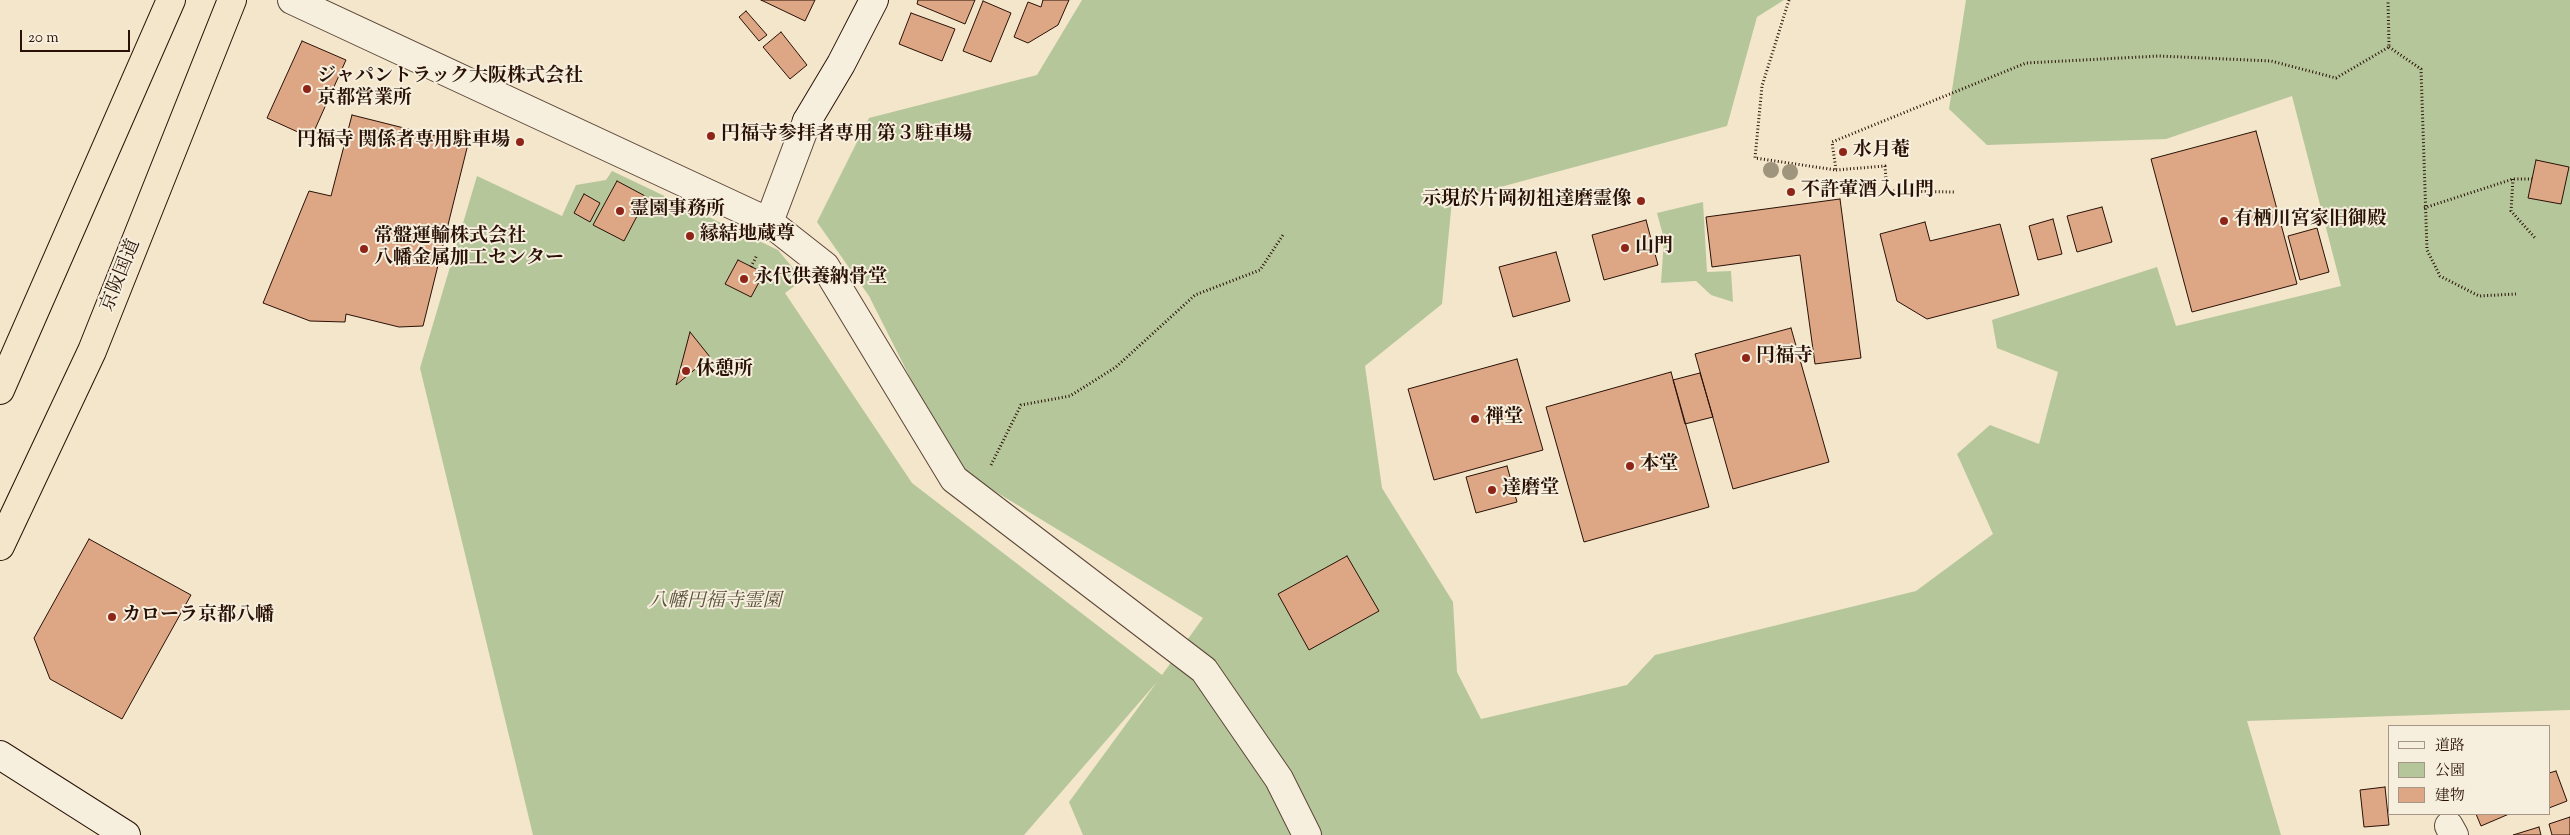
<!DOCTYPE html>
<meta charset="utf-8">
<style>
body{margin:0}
#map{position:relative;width:2570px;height:835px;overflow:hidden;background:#f3e6cb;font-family:"Sorts Mill Goudy","Noto Serif JP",serif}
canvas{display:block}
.legend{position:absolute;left:2388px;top:725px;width:162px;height:90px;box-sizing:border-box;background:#f7efdd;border:1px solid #a59687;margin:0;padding:6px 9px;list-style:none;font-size:15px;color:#291107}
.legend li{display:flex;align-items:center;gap:10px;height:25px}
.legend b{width:25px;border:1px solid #a59687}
.scale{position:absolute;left:20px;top:30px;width:110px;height:22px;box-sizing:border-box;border:2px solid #291107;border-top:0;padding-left:6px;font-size:15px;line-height:18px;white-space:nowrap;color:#291107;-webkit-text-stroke:4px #f7efdd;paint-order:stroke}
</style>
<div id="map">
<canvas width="2570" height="835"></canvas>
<ul class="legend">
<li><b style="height:6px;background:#f7efdd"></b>道路</li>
<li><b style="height:14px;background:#b6c69b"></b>公園</li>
<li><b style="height:14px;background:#dda684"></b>建物</li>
</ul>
<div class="scale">20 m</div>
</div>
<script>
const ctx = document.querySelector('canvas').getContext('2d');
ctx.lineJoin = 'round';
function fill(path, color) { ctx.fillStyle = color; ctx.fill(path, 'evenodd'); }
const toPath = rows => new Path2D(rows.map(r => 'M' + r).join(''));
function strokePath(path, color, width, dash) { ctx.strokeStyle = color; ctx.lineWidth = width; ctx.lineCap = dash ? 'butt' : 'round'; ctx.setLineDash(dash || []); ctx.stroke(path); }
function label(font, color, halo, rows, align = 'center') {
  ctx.font = font + ' "Sorts Mill Goudy","Noto Serif JP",serif'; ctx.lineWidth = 4; ctx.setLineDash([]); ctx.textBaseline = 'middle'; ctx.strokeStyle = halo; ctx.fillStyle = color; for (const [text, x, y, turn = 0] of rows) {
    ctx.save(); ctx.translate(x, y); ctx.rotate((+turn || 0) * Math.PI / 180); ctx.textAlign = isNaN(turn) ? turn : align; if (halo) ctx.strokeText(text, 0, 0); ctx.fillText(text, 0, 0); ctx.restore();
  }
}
fill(toPath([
 [1082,0,1784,0,1757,17,1727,126,1452,200,1442,304,1365,366,1382,488,1453,602,1457,672,1481,719,1627,685,1655,655,1916,591,1993,534,1957,454,1990,425,2039,444,2058,372,1997,348,1992,320,2157,267,2176,326,2341,286,2292,96,2166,139,1987,145,1949,109,1966,0,2570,0,2570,710,2247,721,2281,835,1083,835,1069,802,1157,682,1024,835,533,835,420,368,477,176,562,216,576,185,606,180,612,171,778,250,803,280,785,293,912,483,1162,675,1203,618,955,467,869,296,817,222,869,118,1037,75],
 [1703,202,1707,272,1731,271,1733,302,1711,295,1696,281,1661,283,1664,239,1657,213]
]), '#b6c69b');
const building = toPath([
 [761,0,815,0,805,21,761,0],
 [918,0,975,0,965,24,917,4,918,0],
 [1043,0,1069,0,1058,25,1028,43,1014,37,1028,2,1041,7,1043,0],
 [983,1,1011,13,991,62,963,51,983,1],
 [746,11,767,35,759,41,739,17,746,11],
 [911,13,955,29,942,61,899,44,911,13],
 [781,32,807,65,790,79,763,47,781,32],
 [302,41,346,60,311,138,267,118,302,41],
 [352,115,468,144,423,326,399,327,346,314,345,322,310,321,263,303,309,191,331,196,352,115],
 [2256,131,2297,284,2192,312,2151,159,2256,131],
 [2536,160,2569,167,2561,204,2528,198,2536,160],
 [617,181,647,197,624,241,593,225,617,181],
 [584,194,600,203,590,222,574,213,584,194],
 [1840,199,1861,358,1815,364,1800,255,1712,267,1706,217,1840,199],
 [2102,207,2112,242,2077,252,2067,216,2102,207],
 [2053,219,2062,254,2038,260,2029,226,2053,219],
 [1646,220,1658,265,1604,280,1592,235,1646,220],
 [1925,222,1930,241,2000,224,2019,295,1927,319,1897,301,1880,234,1925,222],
 [2317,228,2329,272,2300,280,2288,236,2317,228],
 [1556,252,1570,301,1513,317,1499,267,1556,252],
 [738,260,764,273,751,297,725,284,738,260],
 [1791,328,1829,462,1733,489,1695,354,1791,328],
 [690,332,710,357,676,385,690,332],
 [1517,359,1543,450,1434,480,1408,389,1517,359],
 [1671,372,1709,507,1584,542,1546,407,1671,372],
 [1700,373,1713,417,1685,424,1673,380,1700,373],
 [1507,466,1517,502,1476,513,1466,477,1507,466],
 [89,539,191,595,122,719,50,679,34,638,89,539],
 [1347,556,1379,611,1309,650,1278,594,1347,556],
 [2556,771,2567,801,2549,808,2549,773,2556,771],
 [2385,787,2389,825,2364,827,2360,790,2385,787],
 [2476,814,2509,814,2481,826,2476,814],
 [2570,817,2570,835,2552,835,2549,824,2570,817],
 [2539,827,2541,835,2513,835,2539,827]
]);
fill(building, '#dda684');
strokePath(building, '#291107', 1);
const street = toPath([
 [292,0,769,222,825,266,954,479,1204,670,1279,779,1307,835],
 [769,222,807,121],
 [2449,826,2454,835]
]);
const secondary = toPath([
 [807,121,841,64,874,0],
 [0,755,126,835]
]);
const highway = toPath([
 [0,390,171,0],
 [0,546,92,351,232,0]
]);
strokePath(street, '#5c4638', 30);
strokePath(secondary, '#291107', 30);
strokePath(highway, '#291107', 30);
strokePath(toPath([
 [1789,0,1762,86,1755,158,1836,170,1832,142,2026,63,2159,56,2271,61,2336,78,2389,47,2388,0],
 [2389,47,2421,69,2427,250,2440,276,2479,296,2516,294],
 [1836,170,1885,166,1887,191,1955,192],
 [2513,179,2511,211,2536,239],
 [2424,208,2513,179,2532,179],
 [751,267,757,255],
 [991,465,1021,405,1070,396,1116,367,1195,295,1260,270,1283,235]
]), '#291107', 3, [1, 2.5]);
strokePath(street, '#f7efdd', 28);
strokePath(secondary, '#f7efdd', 28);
strokePath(highway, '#f3e6cb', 28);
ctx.fillStyle = '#9f947c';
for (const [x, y] of [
 [1771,170],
 [1790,172]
]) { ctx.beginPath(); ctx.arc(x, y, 8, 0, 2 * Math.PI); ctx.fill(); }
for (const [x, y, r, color] of [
 [307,89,5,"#8f2418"],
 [711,136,5,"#8f2418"],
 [520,142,5,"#8f2418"],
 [1843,152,5,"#8f2418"],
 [1791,192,5,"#8f2418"],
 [1641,201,5,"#8f2418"],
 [620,211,5,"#8f2418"],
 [2224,221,5,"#8f2418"],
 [690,236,5,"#8f2418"],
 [1625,248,5,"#8f2418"],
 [364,249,5,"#8f2418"],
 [744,279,5,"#8f2418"],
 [1746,358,5,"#8f2418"],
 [686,371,5,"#8f2418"],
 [1475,419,5,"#8f2418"],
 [1630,466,5,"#8f2418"],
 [1492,490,5,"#8f2418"],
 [112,617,5,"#8f2418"]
]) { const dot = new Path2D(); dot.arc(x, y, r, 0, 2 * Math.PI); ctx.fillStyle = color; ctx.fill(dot); strokePath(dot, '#f7efdd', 2); }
label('bold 19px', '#291107', '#f7efdd', [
 ["ジャパントラック大阪株式会社",317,78],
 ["京都営業所",317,100],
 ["円福寺参拝者専用 第３駐車場",721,136],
 ["円福寺 関係者専用駐車場",510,142,"right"],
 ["水月菴",1853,152],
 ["不許葷酒入山門",1801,192],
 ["示現於片岡初祖達磨霊像",1631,201,"right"],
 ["霊園事務所",630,211],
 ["有栖川宮家旧御殿",2234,221],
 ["縁結地蔵尊",700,236],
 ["常盤運輸株式会社",374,238],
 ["八幡金属加工センター",374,260],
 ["山門",1635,248],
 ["永代供養納骨堂",754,279],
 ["円福寺",1756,358],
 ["休憩所",696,371],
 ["禅堂",1485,419],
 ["本堂",1640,466],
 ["達磨堂",1502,490],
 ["カローラ京都八幡",122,617]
], 'left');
label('19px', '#291107', '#f7efdd', [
 ["京阪国道",122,276,-68]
]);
label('italic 19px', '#5a503b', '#f7efdd', [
 ["八幡円福寺霊園",715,603]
]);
</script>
